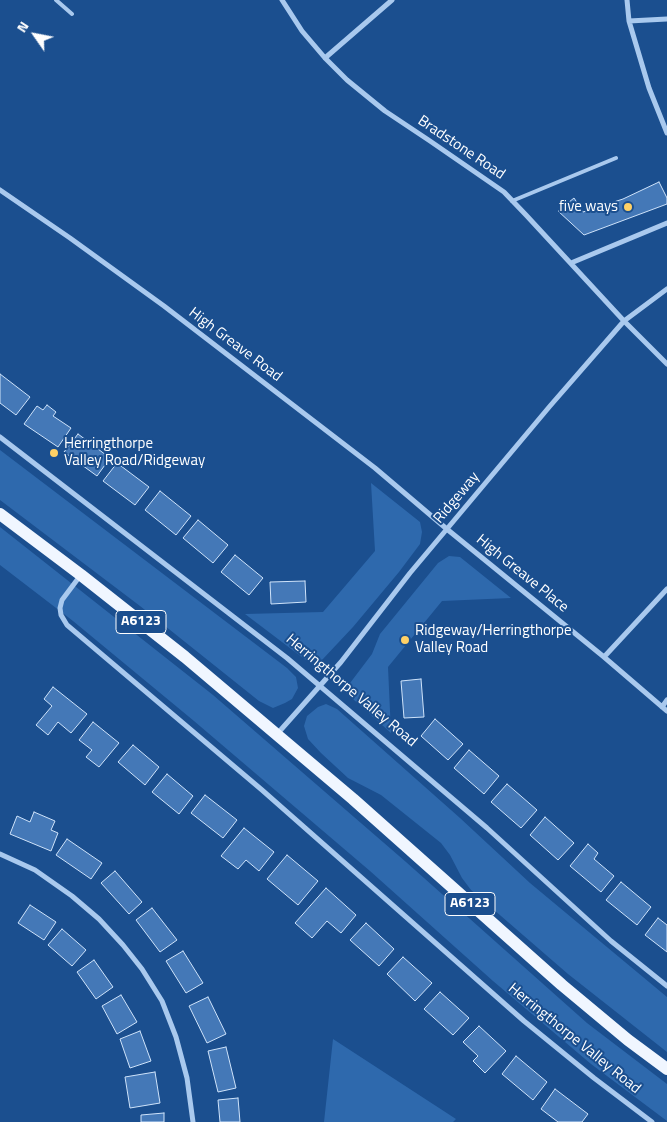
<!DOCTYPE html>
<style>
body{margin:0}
#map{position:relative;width:667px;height:1122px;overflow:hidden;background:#1b4f8f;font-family:"Titillium Web",sans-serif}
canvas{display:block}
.north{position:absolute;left:10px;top:10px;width:50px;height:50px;-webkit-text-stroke:4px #1b4f8f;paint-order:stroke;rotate:303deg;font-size:14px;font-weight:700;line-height:20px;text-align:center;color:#fff}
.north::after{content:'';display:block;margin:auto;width:18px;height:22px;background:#fff;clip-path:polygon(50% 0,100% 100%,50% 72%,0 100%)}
</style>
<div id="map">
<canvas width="667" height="1122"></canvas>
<div class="north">N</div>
</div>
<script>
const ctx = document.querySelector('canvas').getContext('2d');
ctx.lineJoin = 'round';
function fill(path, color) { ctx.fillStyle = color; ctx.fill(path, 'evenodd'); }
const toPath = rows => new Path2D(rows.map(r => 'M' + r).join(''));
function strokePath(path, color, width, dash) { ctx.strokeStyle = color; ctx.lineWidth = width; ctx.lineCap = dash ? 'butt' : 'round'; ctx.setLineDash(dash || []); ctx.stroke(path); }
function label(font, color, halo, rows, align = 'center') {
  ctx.font = font + ' "Titillium Web",sans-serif'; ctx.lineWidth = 4; ctx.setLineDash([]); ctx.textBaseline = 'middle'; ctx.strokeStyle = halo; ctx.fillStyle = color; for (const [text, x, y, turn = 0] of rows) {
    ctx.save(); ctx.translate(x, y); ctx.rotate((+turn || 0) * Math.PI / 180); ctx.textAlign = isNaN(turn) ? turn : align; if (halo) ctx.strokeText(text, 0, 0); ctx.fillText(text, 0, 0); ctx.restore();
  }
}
fill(toPath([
 [0,450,287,668,296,677,298,688,292,699,285,703,273,708,259,701,140,606,0,500],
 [371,483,420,522,422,532,420,544,399,572,353,627,322,660,316,663,307,661,245,614,323,612,375,551],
 [0,527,213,695,406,862,587,1023,667,1084,667,1121,591,1064,493,981,370,871,194,721,73,621,0,565],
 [449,556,460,557,511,598,442,601,388,667,391,733,344,691,372,654,380,634,438,563],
 [326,704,337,709,460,818,530,883,667,997,667,1052,568,974,471,890,462,878,450,855,441,843,381,795,348,778,321,753,308,739,304,726,307,716,318,707],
 [333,1039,456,1119,453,1122,324,1122]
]), '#2e69ad');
const building = toPath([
 [659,182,667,198,667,204,584,235,558,211,574,198,583,212,623,199,659,182],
 [0,374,30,397,16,415,0,403,0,374],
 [47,405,56,412,53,416,71,428,58,447,24,424,37,406,43,410,47,405],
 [78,434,110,458,97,476,64,452,78,434],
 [117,463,149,487,135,505,103,481,117,463],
 [160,491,191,516,176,535,145,510,160,491],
 [198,520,228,545,213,563,183,538,198,520],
 [235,555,263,578,249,595,221,572,235,555],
 [305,581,306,602,271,604,270,582,305,581],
 [421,679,424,717,404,718,401,681,421,679],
 [53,687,87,714,71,733,58,722,48,735,36,725,52,706,44,699,53,687],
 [435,719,463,744,448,760,421,736,435,719],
 [93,722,119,743,99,767,86,757,92,750,79,740,93,722],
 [133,745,159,767,145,785,118,762,133,745],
 [469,750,499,776,484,794,454,768,469,750],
 [167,774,193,796,179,814,152,792,167,774],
 [507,784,537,810,521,828,491,802,507,784],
 [205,795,237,820,223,838,191,813,205,795],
 [34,812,55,821,51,830,58,833,51,851,10,834,17,816,30,822,34,812],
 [545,817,574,843,558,860,530,835,545,817],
 [244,828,274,852,259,871,246,860,238,869,221,856,244,828],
 [67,839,102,863,91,879,56,855,67,839],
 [588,844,598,853,594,859,614,876,601,892,570,866,588,844],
 [287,855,318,881,298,905,267,879,287,855],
 [115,871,142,902,129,914,101,883,115,871],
 [621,882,651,907,637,925,606,900,621,882],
 [326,888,356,915,341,933,327,921,312,938,295,923,326,888],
 [30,905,56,922,44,940,18,923,30,905],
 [152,908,177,940,160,952,136,920,152,908],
 [658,918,667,925,667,952,645,935,658,918],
 [366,923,394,949,379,966,350,940,366,923],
 [62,929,86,950,72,966,48,945,62,929],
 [183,951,203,983,186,993,166,961,183,951],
 [403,957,432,983,415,1001,387,974,403,957],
 [94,960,113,987,96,999,77,972,94,960],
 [440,992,469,1018,453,1035,424,1009,440,992],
 [121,995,137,1022,117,1034,102,1006,121,995],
 [208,997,226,1034,207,1043,189,1006,208,997],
 [479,1026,506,1051,485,1073,473,1061,478,1056,463,1042,479,1026],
 [140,1031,151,1061,130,1068,120,1039,140,1031],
 [226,1047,236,1088,218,1092,208,1051,226,1047],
 [516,1056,547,1082,533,1100,502,1074,516,1056],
 [155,1072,160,1103,130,1108,125,1077,155,1072],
 [555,1089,588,1114,582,1122,558,1122,541,1109,555,1089],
 [238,1098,240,1122,220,1122,218,1100,238,1098],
 [164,1113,164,1122,141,1122,141,1115,164,1113]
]);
fill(building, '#4478b7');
strokePath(building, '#cfe3fa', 1);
strokePath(toPath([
 [56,0,72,14],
 [512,201,616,158]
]), '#a9c9ee', 4);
strokePath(toPath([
 [282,0,302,31,325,58,347,80,385,111,430,141,504,192,526,215,624,321,667,364],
 [627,0,629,21,649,88,667,133],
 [629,21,667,19],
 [325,58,392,0],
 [0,190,70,238,164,306,375,468,448,530,604,657,667,711],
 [571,263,667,223],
 [0,437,287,658,487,828,611,941,667,986],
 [80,576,62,600,60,608,61,615,67,625,262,790,524,1021,594,1078,652,1122],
 [604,657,667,589],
 [662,707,667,700],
 [278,733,341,662,410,573,550,406,624,321,667,289],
 [0,854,35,870,72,896,99,919,123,945,142,969,162,1001,176,1037,187,1078,193,1122]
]), '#a9c9ee', 5);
strokePath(toPath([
 [0,514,81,575,185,657,353,799,562,985,628,1040,667,1069]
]), '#f0f6ff', 12);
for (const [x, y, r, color] of [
 [628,207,5,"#ffd166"],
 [54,453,5,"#ffd166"],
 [405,640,5,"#ffd166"]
]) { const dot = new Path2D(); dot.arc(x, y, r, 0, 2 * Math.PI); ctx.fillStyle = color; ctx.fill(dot); strokePath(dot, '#1b4f8f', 2); }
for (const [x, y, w] of [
 [141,622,50],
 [470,904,50]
]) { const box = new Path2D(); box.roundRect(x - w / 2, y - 11.5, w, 23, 4); ctx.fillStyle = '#1b4f8f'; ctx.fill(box); strokePath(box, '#fff', 1); }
label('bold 14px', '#fff', null, [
 ["A6123",141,622],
 ["A6123",470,904]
]);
label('15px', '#fff', '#1b4f8f', [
 ["Bradstone Road",461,148,34],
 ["High Greave Road",235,345,37],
 ["Ridgeway",457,498,-50],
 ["High Greave Place",522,574,39],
 ["Herringthorpe Valley Road",351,691,40],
 ["Herringthorpe Valley Road",574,1039,39]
]);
label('15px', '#fff', '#1b4f8f', [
 ["five ways",618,207,"right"],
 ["Herringthorpe",64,444],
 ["Valley Road/Ridgeway",64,461],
 ["Ridgeway/Herringthorpe",415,631],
 ["Valley Road",415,648]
], 'left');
</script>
